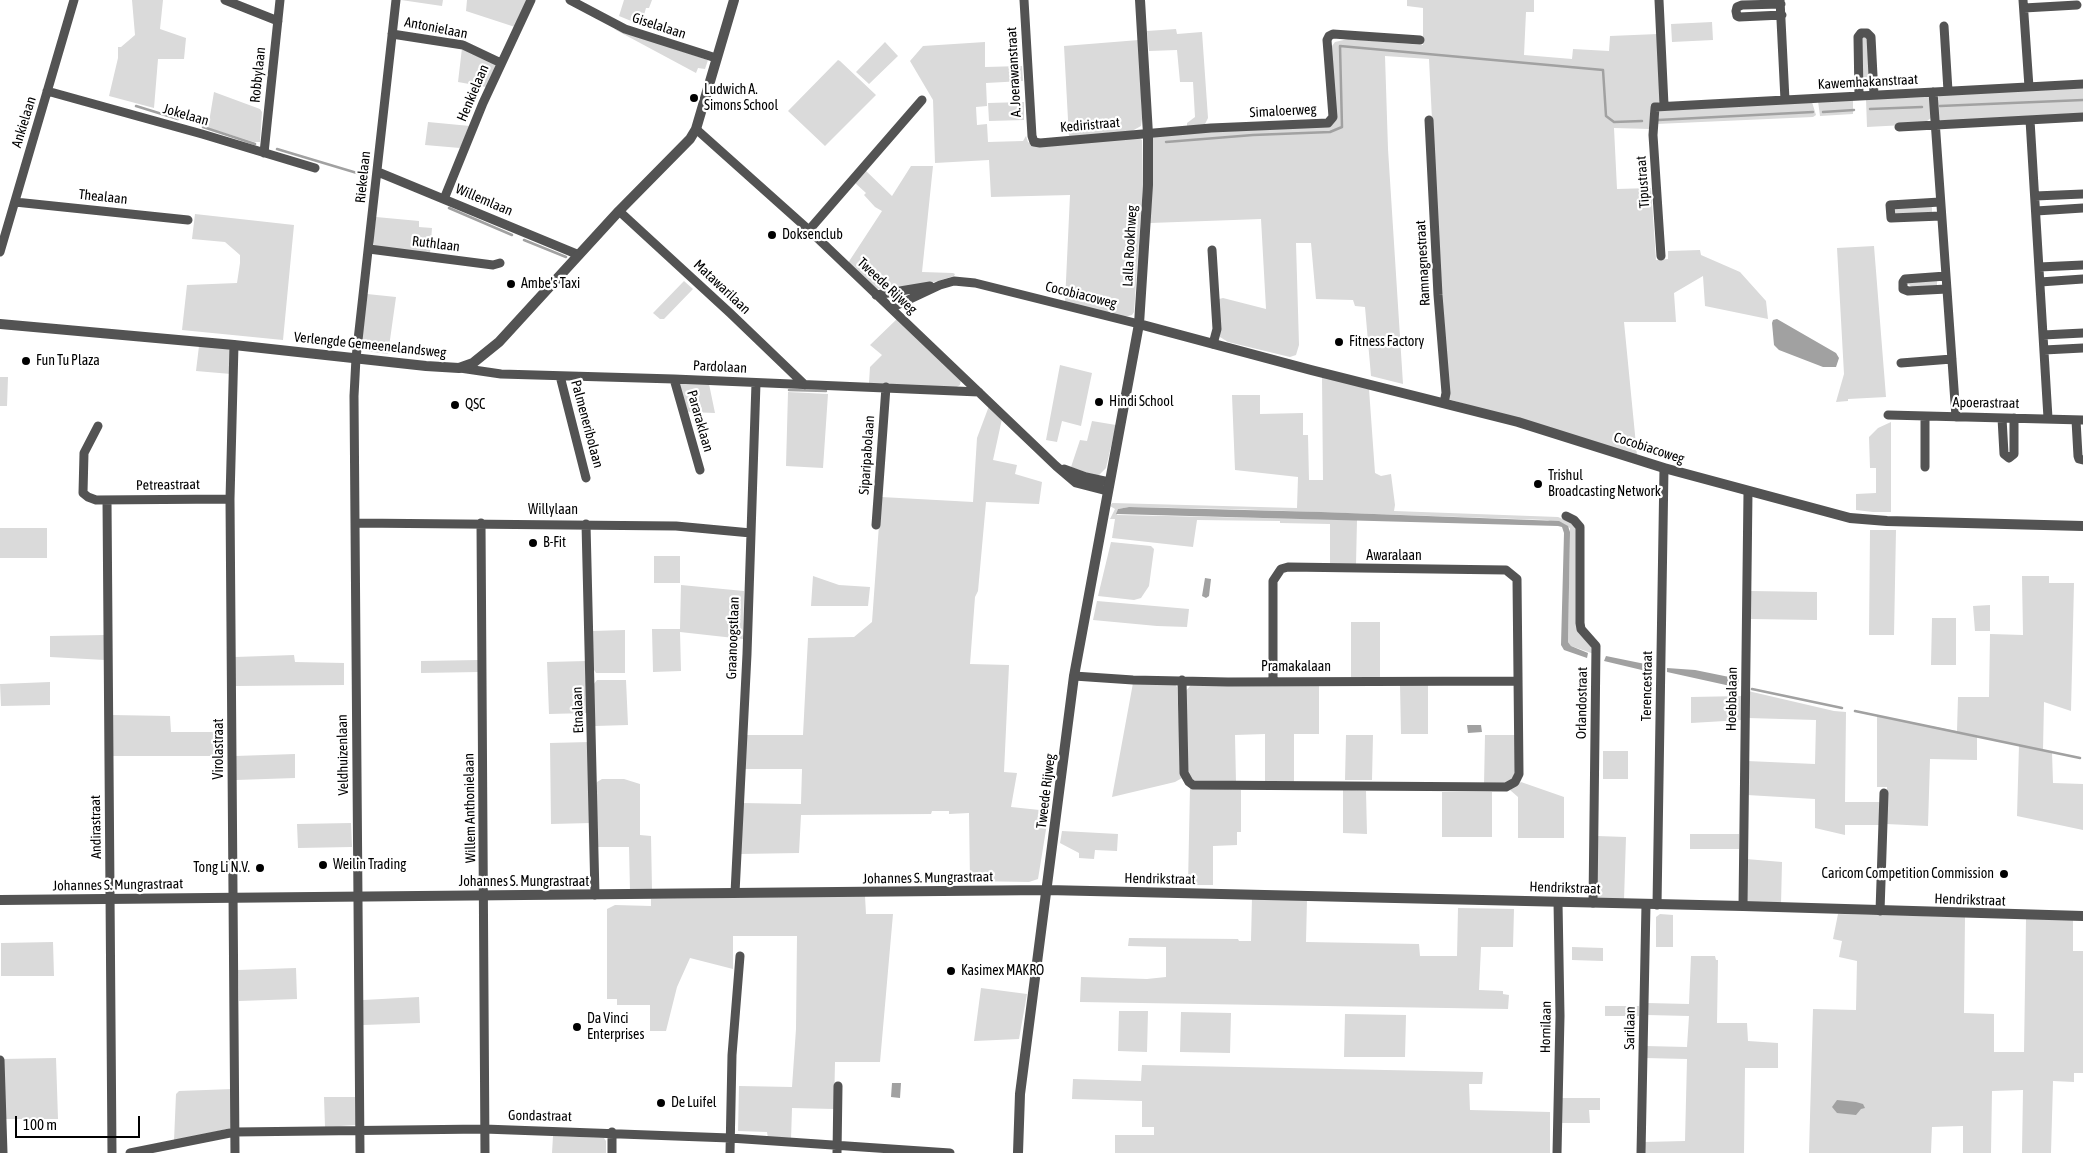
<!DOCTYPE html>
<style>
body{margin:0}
#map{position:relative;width:2083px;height:1153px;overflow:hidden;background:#fff;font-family:"Asap Condensed",sans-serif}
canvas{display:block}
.scale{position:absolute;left:15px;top:1116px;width:125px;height:22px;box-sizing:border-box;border:2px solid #000;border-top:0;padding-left:6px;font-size:15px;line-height:18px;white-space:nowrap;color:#000;-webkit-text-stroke:4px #fff;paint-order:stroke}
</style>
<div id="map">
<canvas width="2083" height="1153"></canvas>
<div class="scale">100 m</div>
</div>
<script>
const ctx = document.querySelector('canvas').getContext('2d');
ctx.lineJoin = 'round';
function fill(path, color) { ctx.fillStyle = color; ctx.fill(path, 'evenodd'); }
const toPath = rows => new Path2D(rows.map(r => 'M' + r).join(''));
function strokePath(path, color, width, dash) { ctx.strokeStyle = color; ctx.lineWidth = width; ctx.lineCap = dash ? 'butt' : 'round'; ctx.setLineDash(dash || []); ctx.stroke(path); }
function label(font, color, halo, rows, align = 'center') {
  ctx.font = font + ' "Asap Condensed",sans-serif'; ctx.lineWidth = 4.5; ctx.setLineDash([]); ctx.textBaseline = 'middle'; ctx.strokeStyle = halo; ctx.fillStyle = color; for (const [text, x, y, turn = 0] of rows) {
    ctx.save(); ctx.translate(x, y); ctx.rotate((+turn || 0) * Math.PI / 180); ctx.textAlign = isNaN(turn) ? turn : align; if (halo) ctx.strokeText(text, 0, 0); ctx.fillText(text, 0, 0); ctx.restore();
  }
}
fill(toPath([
 [132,0,163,0,160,29,186,38,184,59,158,59,154,108,109,96,118,58,118,47,121,47,135,35],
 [401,0,443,0,442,6],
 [467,0,529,0,515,27,466,11],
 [624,0,652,0,649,8,646,8,641,25,619,16],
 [1407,0,1534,0,1534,12,1526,12,1524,55,1572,59,1573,49,1609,51,1610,36,1658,34,1662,99,1658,103,1650,105,1650,129,1614,128,1617,189,1651,188,1656,260,1668,259,1668,251,1700,250,1701,255,1740,272,1766,301,1768,319,1705,306,1703,276,1674,293,1676,322,1624,322,1637,455,1448,399,1441,302,1429,59,1385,56,1388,149,1403,384,1371,376,1365,307,1355,306,1353,300,1316,299,1311,243,1296,243,1299,345,1296,355,1290,357,1228,342,1220,337,1219,299,1223,298,1266,309,1261,219,1150,223,1153,136,1207,131,1330,125,1332,46,1335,42,1348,39,1423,45,1423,8,1407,6],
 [1712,22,1713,40,1672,42,1671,24],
 [614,29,708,60,705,69,698,68,696,73],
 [1176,29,1177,34,1202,32,1208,118,1204,126,1187,126,1187,123,1195,117,1193,82,1180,82,1177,50,1149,51,1147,31],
 [1867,34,1870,85,1865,87,1862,86,1861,35],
 [1139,40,1142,119,1141,126,1132,131,1069,138,1064,46],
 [885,42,898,56,869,84,856,72],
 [985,42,985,67,1022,66,1023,81,986,83,987,106,976,107,977,125,987,124,988,142,1023,141,1026,136,1028,142,1032,145,1139,138,1142,140,1143,185,1134,312,1132,315,1124,317,1065,302,1070,195,991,197,989,160,935,163,933,100,910,61,923,46],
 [462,48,494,62,496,66,486,87,458,82],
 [838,60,840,61,876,95,825,146,788,111],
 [2083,88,2083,113,1941,121,1938,119,1937,98,1940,95],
 [214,92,260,109,262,112,260,142,254,142,208,128],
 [1927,97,1930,98,1931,118,1923,124,1867,127,1866,99],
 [1853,99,1853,114,1820,116,1818,101],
 [1024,102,1024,120,989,121,988,103],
 [1812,102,1816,115,1813,117,1656,124,1657,111],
 [428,122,470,126,460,148,425,145],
 [911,166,933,166,922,272,953,273,955,274,954,276,928,284,876,289,848,263,882,211,875,207,864,195,866,193,854,182,865,170,892,196],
 [1932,205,1932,214,1895,216,1893,206],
 [195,214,294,225,283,340,182,330,187,285,237,283,240,263,240,255,225,242,192,239],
 [376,217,419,221,419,227,432,228,430,254,375,247,373,241],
 [1874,246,1886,397,1848,399,1848,401,1836,402,1844,374,1837,248],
 [1937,280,1937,286,1912,287,1908,284,1907,282],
 [684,281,693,289,664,319,660,319,653,313],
 [367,294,396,297,388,354,359,350],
 [898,318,961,380,960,385,955,388,869,383,870,367,882,355,870,345],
 [199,346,229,349,231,352,231,374,196,371],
 [1060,365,1092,373,1081,426,1062,421,1057,442,1046,440],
 [0,377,8,377,7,406,0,406],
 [1322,377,1369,389,1375,473,1381,476,1391,474,1395,505,1394,511,1558,517,1577,525,1578,622,1594,645,1594,654,1571,646,1568,642,1570,528,1547,520,1231,509,1129,507,1118,509,1117,515,1357,520,1356,565,1330,565,1330,524,1280,523,1280,521,1197,520,1193,547,1112,538,1115,519,1110,519,1115,509,1110,506,1112,503,1297,508,1298,477,1235,470,1232,395,1260,395,1260,414,1303,413,1303,435,1308,435,1309,480,1323,480],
 [679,383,709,384,715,413,689,412,685,409],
 [788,392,828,394,823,468,786,466],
 [989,406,1002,419,993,460,1017,465,1015,474,1042,482,1039,504,986,502,978,591,975,597,970,664,1009,665,1004,772,1017,773,1011,807,1049,811,1038,879,1029,882,970,881,969,813,949,814,949,811,932,811,931,814,801,815,799,853,739,854,741,803,801,804,802,769,743,769,745,735,803,735,808,638,854,637,872,622,881,497,973,502,977,438],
 [1092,421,1116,425,1106,468,1099,475,1094,475,1071,467,1080,440,1087,441],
 [1891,422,1891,512,1873,512,1856,510,1856,494,1876,493,1876,468,1870,468,1869,437,1878,428],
 [0,528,47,528,47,558,0,558],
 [1870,530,1896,530,1894,635,1869,635],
 [1111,542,1151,546,1154,549,1149,586,1141,598,1134,600,1098,596],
 [654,556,680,556,680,583,654,583],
 [813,576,839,585,870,587,868,606,811,606],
 [2022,576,2049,576,2049,583,2074,583,2071,711,2044,702,2043,750,2052,752,2053,783,2083,784,2083,830,2017,816,2019,745,1977,736,1977,760,1930,759,1928,826,1886,824,1887,787,1877,787,1877,716,1957,731,1958,697,1989,697,1990,634,2023,635],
 [681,585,744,591,743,639,680,632,681,671,653,672,652,629,680,629],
 [1750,591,1817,592,1817,620,1750,619],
 [1097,601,1189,609,1187,627,1157,626,1093,620],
 [1990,605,1990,631,1975,631,1973,606],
 [1932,618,1956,618,1956,665,1931,665],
 [1351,622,1380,622,1380,677,1351,677],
 [625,630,625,673,596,673,593,668,592,631],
 [105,635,105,660,50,657,50,636],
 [294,655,295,662,344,663,344,685,235,686,235,657],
 [479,660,479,672,421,673,421,661],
 [587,661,588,713,549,714,547,662],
 [597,680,626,680,628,725,595,726,593,685],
 [50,682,50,705,1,706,0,684],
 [1133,683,1174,683,1177,687,1182,778,1175,782,1112,797],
 [1319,683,1319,734,1294,734,1294,784,1265,784,1265,734,1235,735,1236,783,1196,783,1188,775,1185,692,1190,686,1193,684],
 [1400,684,1428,684,1428,734,1401,734],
 [1748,691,1834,711,1846,712,1845,802,1881,802,1880,825,1845,825,1845,835,1815,828,1815,799,1747,795,1747,761,1815,764,1816,720,1748,718],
 [1743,696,1742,720,1691,723,1691,697],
 [111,715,170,716,171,732,223,732,223,756,111,756],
 [1346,735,1373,735,1372,780,1345,780],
 [1485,735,1516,735,1517,774,1509,783,1484,785],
 [590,742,591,823,551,824,550,743],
 [1603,751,1628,751,1628,779,1603,779],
 [295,754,295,778,236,780,235,756],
 [602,779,624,779,640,784,640,835,651,836,652,890,630,891,629,847,598,847,596,787,597,782],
 [1521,782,1564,797,1564,838,1518,838,1518,797,1510,790],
 [1190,787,1241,790,1241,832,1237,832,1237,845,1213,846,1213,885,1188,885],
 [1343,790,1366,791,1367,834,1343,833],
 [1442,792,1492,792,1492,837,1442,837],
 [351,823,352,847,298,848,297,824],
 [1062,831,1118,834,1117,851,1095,850,1094,859,1079,858,1079,853,1060,843],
 [1690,834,1739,834,1739,849,1690,849],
 [1597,836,1626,837,1624,900,1597,898],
 [1746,859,1782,862,1781,905,1746,902],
 [865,896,866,914,893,914,880,1062,835,1062,834,1109,792,1108,791,1140,768,1138,767,1132,738,1131,739,1086,792,1087,796,1029,797,936,733,936,733,969,690,958,677,987,666,1031,650,1031,650,1005,617,1005,617,999,607,999,607,909,615,905,651,906,651,899],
 [1252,897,1307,899,1306,942,1419,944,1420,956,1457,956,1458,908,1514,909,1513,947,1481,947,1479,990,1503,991,1503,994,1509,995,1508,1009,1080,1002,1081,977,1147,979,1166,977,1166,947,1128,946,1129,938,1238,939,1239,941,1251,941],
 [1660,914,1673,915,1673,947,1656,947,1656,917],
 [1838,914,1965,917,1964,1013,1994,1014,1994,1052,2024,1052,2026,919,2073,920,2073,951,2083,951,2083,1073,2074,1073,2074,1082,2053,1081,2051,1153,2022,1153,2023,1090,1992,1091,1991,1153,1963,1153,1963,1126,1932,1127,1931,1153,1809,1153,1813,1009,1856,1010,1857,961,1839,957,1842,941,1833,939],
 [53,942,54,976,1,976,1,943],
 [1572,947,1603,948,1603,961,1572,960],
 [1691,956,1715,956,1716,960,1718,960,1717,1023,1747,1023,1748,1041,1778,1043,1778,1068,1745,1068,1744,1153,1644,1153,1644,1142,1685,1141,1687,1059,1645,1058,1645,1046,1687,1047,1689,1016,1647,1015,1647,1003,1689,1004],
 [296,968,297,999,239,1001,238,970],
 [981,988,1027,994,1019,1039,974,1041],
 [419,997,420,1023,363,1025,363,1000],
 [1605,1006,1639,1006,1639,1016,1605,1016],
 [1119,1011,1148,1011,1147,1052,1118,1051],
 [1181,1012,1231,1013,1230,1053,1180,1052],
 [1345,1014,1406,1015,1405,1057,1344,1057],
 [56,1058,58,1119,4,1119,2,1059],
 [1142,1065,1483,1072,1482,1084,1469,1084,1470,1110,1550,1112,1550,1153,1115,1153,1115,1135,1154,1135,1154,1127,1142,1127,1142,1101,1072,1099,1073,1079,1141,1081],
 [233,1089,231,1128,174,1141,176,1094,179,1091],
 [324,1097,355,1097,356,1125,325,1127],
 [1561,1098,1600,1098,1600,1110,1589,1110,1590,1123,1562,1123],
 [553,1136,604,1138,606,1141,606,1153,552,1153]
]), '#dadada');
fill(toPath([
 [1777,319,1836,353,1839,358,1836,367,1823,367,1779,350,1774,345,1772,323,1773,320],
 [1129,507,1321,512,1559,521,1568,526,1570,532,1568,642,1571,646,1588,653,1587,658,1564,650,1561,645,1564,533,1562,527,1558,526,1116,514,1118,509],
 [1205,578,1211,579,1209,596,1206,598,1202,596],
 [1606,656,1650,665,1653,670,1651,672,1646,671,1604,661],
 [1667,668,1695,670,1739,679,1739,682,1735,687,1667,672],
 [1467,725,1481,725,1482,732,1468,733],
 [892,1083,901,1083,900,1098,891,1097],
 [1837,1100,1856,1102,1863,1104,1865,1108,1861,1109,1856,1115,1837,1113,1832,1107]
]), '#a1a1a1');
strokePath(toPath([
 [136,106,178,119],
 [1940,106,2083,100],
 [1870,109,1922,107],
 [1823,112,1854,110],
 [1658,120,1813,112],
 [203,127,255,144],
 [1166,142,1253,135,1330,132,1342,127,1340,46,1603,70,1606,116,1614,122,1642,121],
 [277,149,367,176],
 [449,208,512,235],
 [524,240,566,257],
 [789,390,826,391],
 [1752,689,1842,708],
 [1855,711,2080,758]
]), '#a1a1a1', 2.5);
strokePath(toPath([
 [225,0,278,21],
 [570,0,625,29,716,58],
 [1024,0,1032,136,1034,142,1040,143,1211,128,1328,123,1333,117,1327,40,1329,36,1333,34,1420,40],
 [1659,0,1664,105],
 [1780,0,1785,100],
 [2023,0,2029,87],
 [1781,4,1742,5,1737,7,1736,11,1737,16,1739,17,1782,15],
 [2024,8,2077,5],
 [1944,26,1948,91],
 [392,34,463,45,501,63],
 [47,91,202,134,315,168],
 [1933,92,1956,417],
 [1859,96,1858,37,1861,33,1867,33,1871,37,1874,95],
 [1429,120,1438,295,1446,393,1444,403],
 [2030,120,2048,418],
 [1899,127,2083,117],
 [696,129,809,230,1056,466,1076,483,1107,491],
 [264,153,280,0],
 [378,172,579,255],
 [2035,196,2083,194],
 [444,199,483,103,531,0],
 [15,202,188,220],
 [1940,202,1890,205,1891,218,1941,216],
 [619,211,730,313,805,385],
 [2036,211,2083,208],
 [809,230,922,100],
 [369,249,493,265,500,263],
 [1212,250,1217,329,1213,344],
 [0,252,74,0],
 [1661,256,1653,135,1655,107,2083,84],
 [2039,267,2083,265],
 [1946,276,1905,279,1903,282,1903,289,1908,291,1947,289],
 [2040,282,2083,279],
 [876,295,930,286],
 [891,308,940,285,954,281,975,283,1139,324],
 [2043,335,2083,333],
 [234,345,230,499,235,1153],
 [2044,350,2083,348],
 [1901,363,1952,359],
 [460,368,501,374,674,379,979,392],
 [560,376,586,478],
 [674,379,700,470],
 [1888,415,2083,420],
 [2002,418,2004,454,2009,458,2014,454,2014,418],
 [2076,420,2078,456,2079,459,2083,460],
 [98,426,84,453,83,493,88,497,96,500,230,499],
 [1925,467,1925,416],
 [1064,469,1086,477,1109,482],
 [107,500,112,1153],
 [1566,516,1574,520,1580,527,1580,623,1581,629,1596,646,1593,903],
 [355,523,676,526,751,533],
 [481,523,485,1153],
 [586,524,595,895],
 [876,525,886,387],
 [1074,676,1133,680,1228,682,1517,681],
 [1182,680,1184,773,1189,782,1193,785,1506,787,1515,782,1519,774,1517,579,1506,570,1288,567,1281,569,1273,581,1273,681],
 [735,893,747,654,756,383],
 [1657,905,1664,468],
 [1743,906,1748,492],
 [1880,911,1884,793],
 [0,1060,3,1153],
 [130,1153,235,1132,484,1129,730,1138,950,1153],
 [360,1153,354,396,356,358,396,0],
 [612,1153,612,1132],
 [730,1153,732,1055,740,956],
 [837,1153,838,1086],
 [1557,1153,1560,1016,1558,902],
 [1641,1153,1646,904]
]), '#535353', 9);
strokePath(toPath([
 [0,324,234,345,426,366,459,368,473,363,499,342,619,211,690,139,696,129,734,0],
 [1139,324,1311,370,1518,422,1664,468,1850,518,1887,521,2083,526],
 [0,900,1047,890,1743,906,2083,916],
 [1018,1153,1020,1094,1074,676,1139,324,1148,185,1148,134,1140,0]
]), '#535353', 10);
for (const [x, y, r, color] of [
 [694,98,5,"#000"],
 [772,235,5,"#000"],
 [511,284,5,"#000"],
 [1339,342,5,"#000"],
 [26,361,5,"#000"],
 [1099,402,5,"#000"],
 [455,405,5,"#000"],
 [1538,484,5,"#000"],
 [533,543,5,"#000"],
 [323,865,5,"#000"],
 [260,868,5,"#000"],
 [2004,874,5,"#000"],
 [951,971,5,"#000"],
 [577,1027,5,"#000"],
 [661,1103,5,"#000"]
]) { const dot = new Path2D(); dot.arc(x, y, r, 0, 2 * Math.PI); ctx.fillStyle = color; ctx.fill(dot); strokePath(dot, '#fff', 2); }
label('14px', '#000', '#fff', [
 ["Giselalaan",659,26,18],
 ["Antonielaan",436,28,11],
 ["A. Joerawanstraat",1014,72,-93],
 ["Robbylaan",258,75,-84],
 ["Kawemhakanstraat",1868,82,-3],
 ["Henkielaan",473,93,-67],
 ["Simaloerweg",1283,111,-3],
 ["Jokelaan",186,115,16],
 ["Ankielaan",24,122,-73],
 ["Kediristraat",1090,125,-5],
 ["Riekelaan",363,177,-84],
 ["Tipustraat",1643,182,-94],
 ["Thealaan",103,197,6],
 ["Willemlaan",484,200,23],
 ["Ruthlaan",436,244,7],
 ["Lalla Rookhweg",1130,246,-87],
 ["Ramnagnestraat",1423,263,-93],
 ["Tweede Rijweg",887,286,43],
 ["Matawarilaan",722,287,43],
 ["Cocobiacoweg",1081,295,14],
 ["Verlengde Gemeenelandsweg",370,345,6],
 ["Pardolaan",720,367,3],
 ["Apoerastraat",1986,403,1],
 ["Pararaklaan",700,421,74],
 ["Palmeneribolaan",587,424,75],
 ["Cocobiacoweg",1649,448,18],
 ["Siparipabolaan",867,455,-86],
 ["Petreastraat",168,485,-1],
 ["Willylaan",553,510],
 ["Awaralaan",1394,556],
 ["Graanoogstlaan",733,638,-88],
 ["Pramakalaan",1296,667],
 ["Terencestraat",1647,686,-89],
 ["Hoebbalaan",1732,699,-89],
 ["Orlandostraat",1582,703,-89],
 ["Etnalaan",578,710,-92],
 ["Virolastraat",219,749,-90],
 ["Veldhuizenlaan",343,755,-91],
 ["Tweede Rijweg",1046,791,-83],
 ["Willem Anthonielaan",470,808,-91],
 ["Andirastraat",96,827,-91],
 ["Johannes S. Mungrastraat",928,878,-1],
 ["Hendrikstraat",1160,879,1],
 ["Johannes S. Mungrastraat",524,882],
 ["Johannes S. Mungrastraat",118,885,-1],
 ["Hendrikstraat",1565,888,2],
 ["Hendrikstraat",1970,900,2],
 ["Hornilaan",1546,1027,-89],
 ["Sarilaan",1630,1028,-89],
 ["Gondastraat",540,1116,1]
]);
label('14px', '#000', '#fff', [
 ["Ludwich A.",704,90],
 ["Simons School",704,106],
 ["Doksenclub",782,235],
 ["Ambe's Taxi",521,284],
 ["Fitness Factory",1349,342],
 ["Fun Tu Plaza",36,361],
 ["Hindi School",1109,402],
 ["QSC",465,405],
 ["Trishul",1548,476],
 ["Broadcasting Network",1548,492],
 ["B-Fit",543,543],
 ["Weilin Trading",333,865],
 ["Tong Li N.V.",250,868,"right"],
 ["Caricom Competition Commission",1994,874,"right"],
 ["Kasimex MAKRO",961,971],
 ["Da Vinci",587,1019],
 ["Enterprises",587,1035],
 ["De Luifel",671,1103]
], 'left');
</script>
